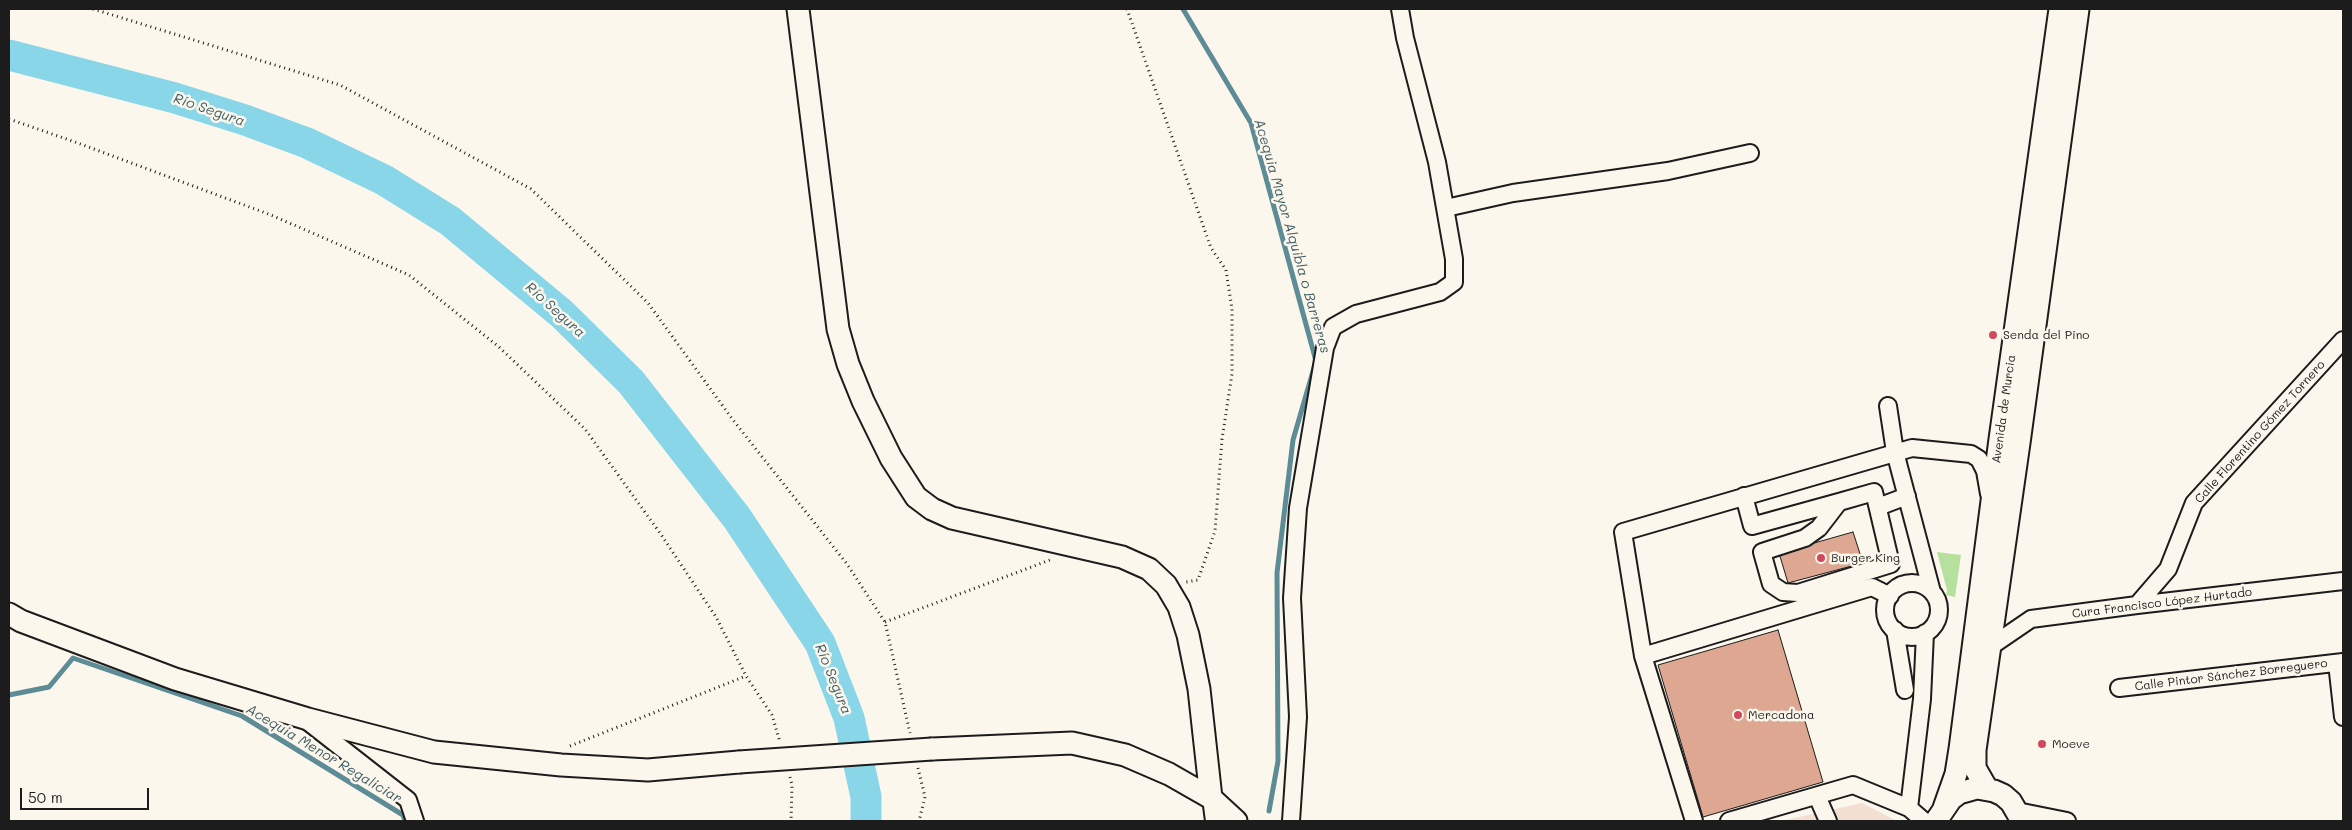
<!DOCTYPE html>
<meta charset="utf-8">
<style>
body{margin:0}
#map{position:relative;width:2352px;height:830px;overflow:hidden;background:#fbf7ec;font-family:Mali,sans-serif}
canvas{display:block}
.frame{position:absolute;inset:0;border:10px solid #1c1c1c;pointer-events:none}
.scale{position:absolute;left:20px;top:788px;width:129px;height:22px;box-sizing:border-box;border:2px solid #1c1c1c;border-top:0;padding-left:6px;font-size:15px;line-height:18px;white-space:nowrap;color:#1c1c1c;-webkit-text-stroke:4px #fbf7ec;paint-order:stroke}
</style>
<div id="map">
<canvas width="2352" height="830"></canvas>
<div class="frame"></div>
<div class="scale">50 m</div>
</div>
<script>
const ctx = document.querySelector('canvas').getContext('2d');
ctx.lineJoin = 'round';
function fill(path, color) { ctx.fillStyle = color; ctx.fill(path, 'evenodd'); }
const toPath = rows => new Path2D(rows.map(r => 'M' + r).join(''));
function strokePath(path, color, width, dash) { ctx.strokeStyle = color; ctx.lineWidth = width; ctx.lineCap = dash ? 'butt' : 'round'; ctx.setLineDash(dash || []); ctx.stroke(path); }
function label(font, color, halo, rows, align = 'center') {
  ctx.font = font + ' Mali,sans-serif'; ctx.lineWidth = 5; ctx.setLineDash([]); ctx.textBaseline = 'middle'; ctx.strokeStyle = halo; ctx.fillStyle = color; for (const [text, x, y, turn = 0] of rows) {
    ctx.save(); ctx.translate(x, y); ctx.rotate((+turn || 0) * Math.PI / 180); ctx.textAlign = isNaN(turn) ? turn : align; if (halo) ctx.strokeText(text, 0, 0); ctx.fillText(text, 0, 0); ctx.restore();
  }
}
fill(toPath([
 [1862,803,1897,821,1781,821]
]), '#f2dfd1');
fill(toPath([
 [1937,552,1961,555,1955,597,1946,595,1947,590]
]), '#b6e09d');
strokePath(toPath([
 [1183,9,1251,123,1316,361,1293,440,1277,573,1278,761,1269,811],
 [9,695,49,687,73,658,242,716,403,815,405,821]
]), '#5d8c97', 5);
strokePath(toPath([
 [9,55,175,98,245,120,307,143,384,180,450,221,562,314,631,382,737,518,820,643,849,718,866,797,866,821]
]), '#89d6e9', 31);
const building = toPath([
 [1853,532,1863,563,1788,583,1779,553,1853,532],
 [1778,630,1823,782,1703,817,1658,665,1778,630]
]);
fill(building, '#dda792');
strokePath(building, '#1c1c1c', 1);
const minor = toPath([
 [1446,208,1513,193,1668,171,1750,153],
 [1888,406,1895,452,1932,592],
 [1744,496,1752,526,1839,502,1874,492,1891,564,1798,593,1783,592,1771,584,1762,552,1805,538,1819,528,1839,502],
 [1878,507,1907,496],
 '1885 610a27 27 0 1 1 54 0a27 27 0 1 1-54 0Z',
 [2137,605,2168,569,2194,503,2343,340],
 [1895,630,1905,690],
 [1990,647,2031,619,2137,605,2343,581],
 [1643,656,1872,587,1890,596],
 [2337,663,2343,717],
 [2119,688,2343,662],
 [307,721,408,800,415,821],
 [1817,796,1828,821],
 [1211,798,1214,821],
 [1909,808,1922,699,1925,633],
 [2017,811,2067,821],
 [1291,821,1298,717,1292,598,1298,508,1325,348,1333,327,1356,314,1440,292,1454,282,1454,259,1437,162,1405,38,1400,9],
 [1694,821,1643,656,1623,532,1912,448,1971,454,1979,459,1985,471,1989,494],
 [1729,821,1853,785,1909,808,1924,821]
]);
const major = toPath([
 [798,9,838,329,848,364,863,401,891,458,916,497,932,509,952,518,1122,557,1149,569,1166,585,1179,607,1188,635,1199,689,1211,798],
 [9,614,21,621,175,679,308,719,434,752,561,765,648,770,739,762],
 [932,749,1072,743,1125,755,1169,774,1211,798,1236,821],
 [1987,789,1975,768,1975,750,2019,443,2078,9],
 [1944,808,1956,774,1960,749,2000,439,2060,9],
 [1936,821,1951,799,1959,793,1977,788,1994,791,2003,795,2011,802,2022,821]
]);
strokePath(minor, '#1c1c1c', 20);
strokePath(major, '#1c1c1c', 25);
strokePath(toPath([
 [93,9,340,85,531,189,648,303,733,420,847,564,885,622,910,733],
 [1127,9,1211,248,1226,270,1232,309,1232,374,1222,439,1215,531,1198,580,1186,582],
 [9,119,75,142,271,215,409,275,499,347,585,429,660,533,716,617,746,676,772,715,780,742],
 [885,622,1050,560],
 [570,746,746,676],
 [918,768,925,797,919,821],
 [790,777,792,785,791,821]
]), '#1c1c1c', 3, [1, 4]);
strokePath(minor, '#fbf7ec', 16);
strokePath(major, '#fbf7ec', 21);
const majorBridge = toPath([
 [739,762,932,749]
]);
strokePath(majorBridge, '#1c1c1c', 25, []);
strokePath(majorBridge, '#fbf7ec', 21);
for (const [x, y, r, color] of [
 [1993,335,5,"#d1495b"],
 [1821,558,5,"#d1495b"],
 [1738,715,5,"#d1495b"],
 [2042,744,5,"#d1495b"]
]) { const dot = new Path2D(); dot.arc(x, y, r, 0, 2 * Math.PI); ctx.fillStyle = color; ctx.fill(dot); strokePath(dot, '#fbf7ec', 2); }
label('12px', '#1c1c1c', '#fbf7ec', [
 ["Senda del Pino",2003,335],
 ["Burger King",1831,558],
 ["Mercadona",1748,715],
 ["Moeve",2052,744]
], 'left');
label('12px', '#1c1c1c', '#fbf7ec', [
 ["Avenida de Murcia",2004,409,-82],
 ["Calle Florentino Gómez Tornero",2260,432,-48],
 ["Cura Francisco López Hurtado",2162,603,-7],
 ["Calle Pintor Sánchez Borreguero",2231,675,-7]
]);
label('italic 14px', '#425d64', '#fbf7ec', [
 ["Río Segura",209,110,19],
 ["Acequia Mayor Alquibla o Barreras",1292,236,74],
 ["Río Segura",555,310,42],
 ["Río Segura",833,679,68],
 ["Acequia Menor Regaliciar",324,754,31]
]);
</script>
